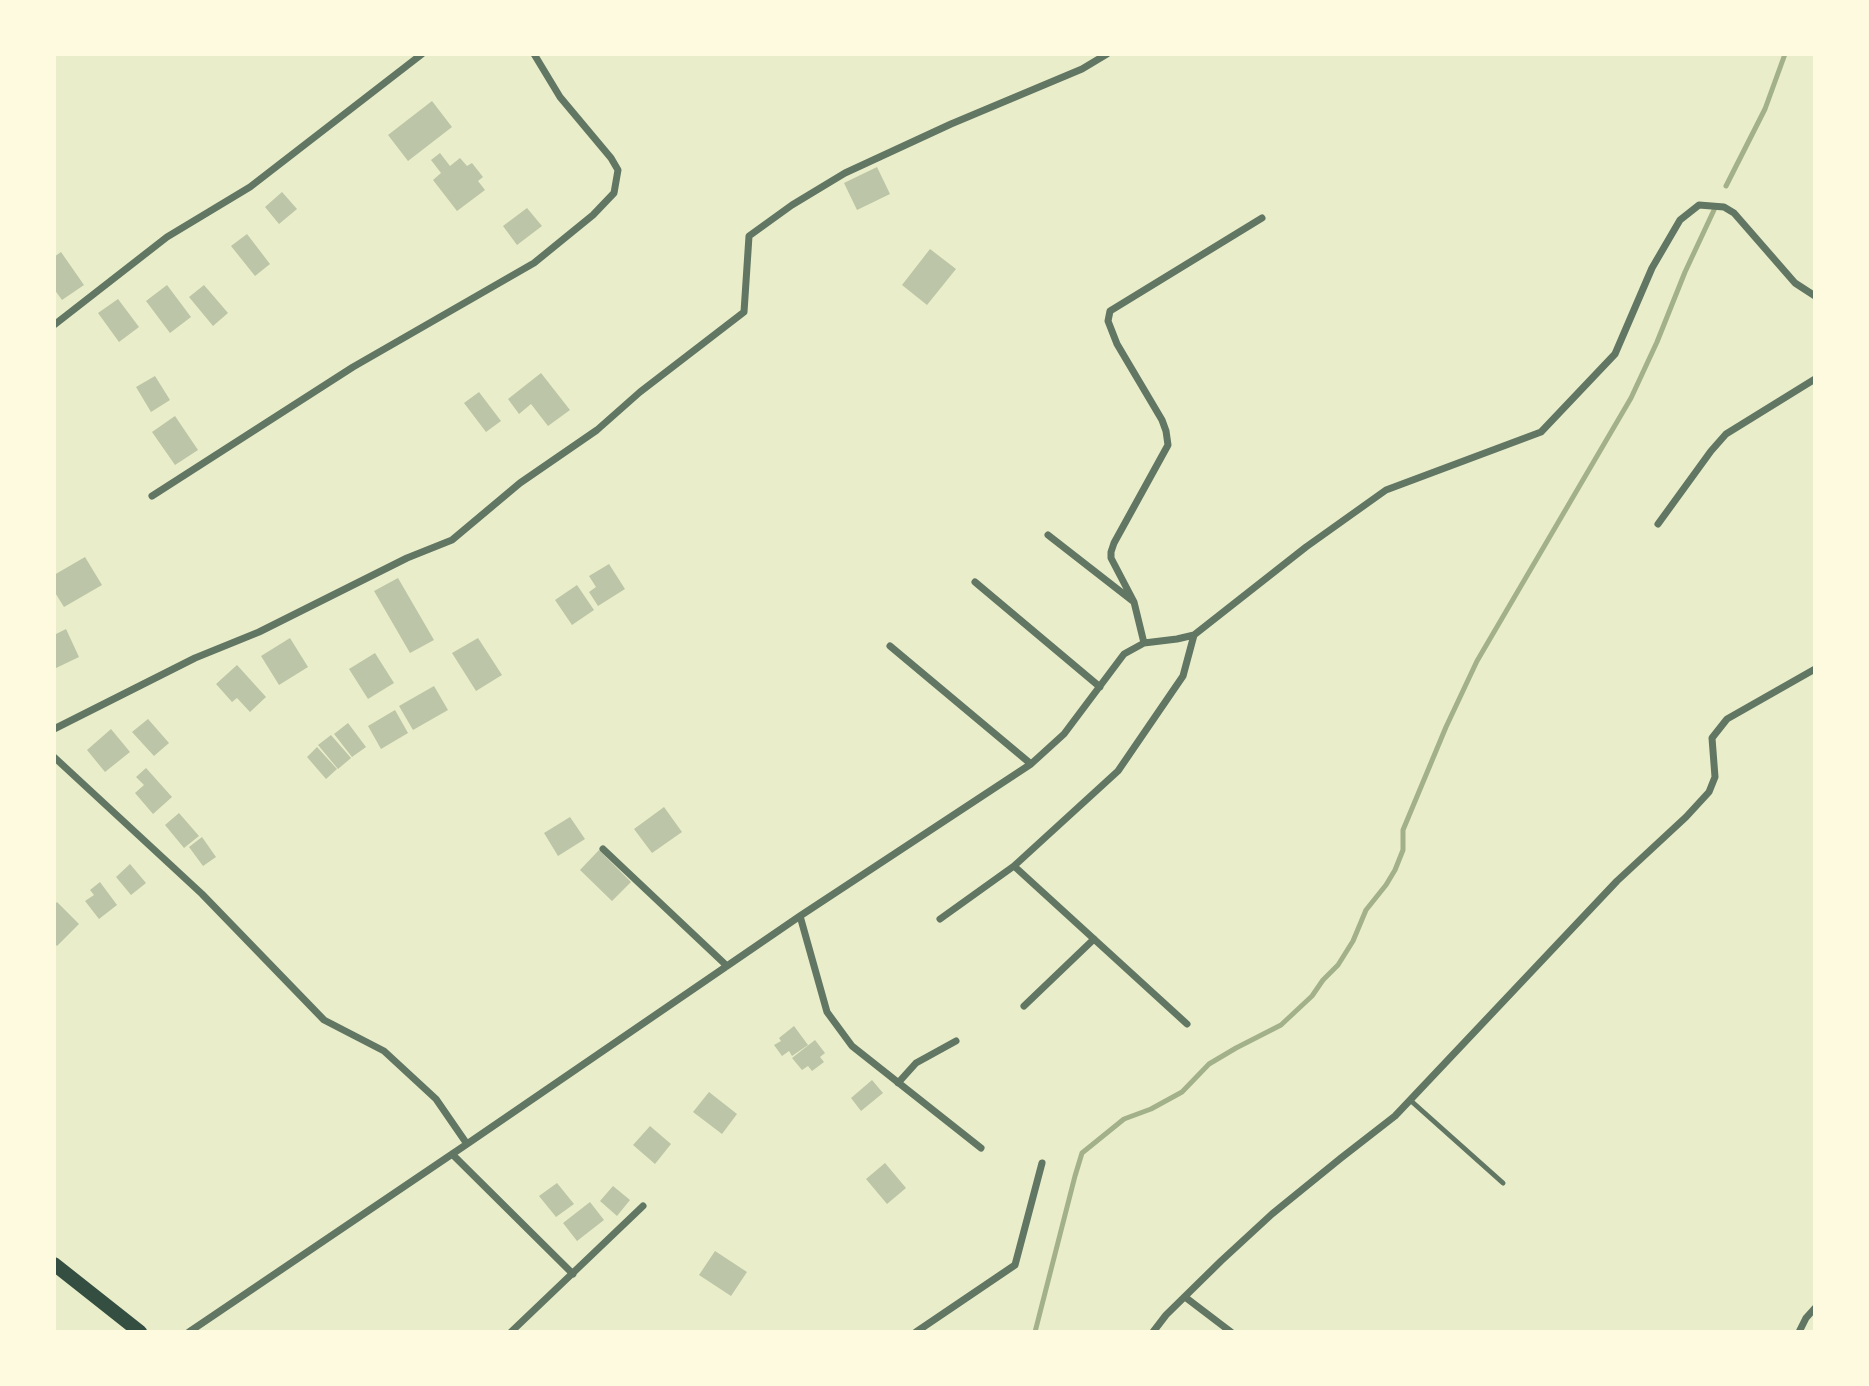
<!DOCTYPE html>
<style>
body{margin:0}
#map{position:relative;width:1869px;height:1386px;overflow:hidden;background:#e9edc9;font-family:Figtree,sans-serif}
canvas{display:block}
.frame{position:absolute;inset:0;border:56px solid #fefae0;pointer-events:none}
</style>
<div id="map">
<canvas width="1869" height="1386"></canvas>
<div class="frame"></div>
</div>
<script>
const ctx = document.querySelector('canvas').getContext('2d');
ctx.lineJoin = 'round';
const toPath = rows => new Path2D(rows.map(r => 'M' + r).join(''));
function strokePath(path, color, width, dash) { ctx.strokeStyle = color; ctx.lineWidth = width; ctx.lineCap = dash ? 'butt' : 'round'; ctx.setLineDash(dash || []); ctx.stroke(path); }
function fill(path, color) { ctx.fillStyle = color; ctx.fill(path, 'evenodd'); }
strokePath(toPath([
 [1726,186,1765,109,1785,54],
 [1035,1332,1075,1176,1082,1153,1124,1119,1151,1109,1182,1092,1209,1064,1236,1048,1281,1025,1312,996,1323,980,1338,965,1353,941,1366,910,1386,885,1395,870,1403,850,1403,830,1446,727,1477,661,1631,398,1657,342,1685,272,1714,210]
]), '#a3b18a', 5);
fill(toPath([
 [432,101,452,127,408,161,388,135],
 [440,153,450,166,460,158,467,166,472,163,483,177,478,181,485,190,457,211,433,180,441,173,431,160],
 [877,167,890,194,857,210,844,183],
 [282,192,297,209,279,224,265,207],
 [527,208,542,226,517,245,503,226],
 [247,234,270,264,255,276,231,246],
 [930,249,956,269,927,305,902,285],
 [61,252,84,285,62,300,54,289,54,257],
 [167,285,191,317,170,333,146,301],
 [204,285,228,313,213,326,189,297],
 [118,299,139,327,119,342,98,313],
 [541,373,570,410,548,426,531,404,519,414,508,399],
 [155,376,170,400,151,412,136,387],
 [479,392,501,421,486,432,464,403],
 [175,416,198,450,175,465,152,432],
 [85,557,102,585,64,607,54,591,54,575],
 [609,564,625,589,598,606,589,592,596,587,589,576],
 [398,578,434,640,410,653,374,591],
 [577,585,594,610,572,625,555,600],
 [66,629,79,657,54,669,54,635],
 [290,638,308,667,279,685,261,656],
 [478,638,502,675,476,691,452,653],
 [375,653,394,683,368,699,349,669],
 [237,665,266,697,250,712,237,698,232,702,216,684],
 [434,686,448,710,413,730,399,706],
 [395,710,408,733,381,749,368,726],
 [148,719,169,743,154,756,132,732],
 [348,723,366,747,352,757,334,734],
 [111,729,130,752,105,772,87,750],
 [331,735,351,758,338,769,318,745],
 [317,747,337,769,326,779,307,757],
 [146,768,172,797,153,814,135,793,144,785,136,777],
 [664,807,682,832,652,853,634,829],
 [179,813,199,836,184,848,165,825],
 [570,817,585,839,558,856,544,833],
 [202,837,216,857,203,866,189,847],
 [599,850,631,882,612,901,580,870],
 [130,864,146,883,131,895,116,877],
 [100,882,117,905,99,919,85,901,94,895,90,890],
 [57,902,79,924,57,946,54,943,54,905],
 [794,1026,808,1045,792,1056,789,1051,782,1056,774,1045,781,1041,779,1038],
 [815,1040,825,1053,820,1057,824,1062,812,1071,808,1066,802,1070,792,1058],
 [872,1080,883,1093,861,1111,851,1098],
 [709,1092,737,1114,722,1134,693,1112],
 [650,1126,671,1144,655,1164,633,1145],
 [885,1163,906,1188,887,1204,866,1179],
 [557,1183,574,1204,556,1217,539,1196],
 [613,1186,630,1200,617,1216,600,1201],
 [590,1202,604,1220,577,1241,563,1223],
 [715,1251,747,1272,731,1296,699,1275]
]), '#bcc5a7');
strokePath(toPath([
 [1410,1100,1503,1183]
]), '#617663', 5);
strokePath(toPath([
 [54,325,167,237,250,187,422,54],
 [152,496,353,367,534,263,593,215,614,193,618,170,611,158,560,97,534,54],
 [1658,524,1711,451,1726,434,1815,379],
 [1048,535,1134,602,1144,643],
 [975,582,1100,687],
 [1134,602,1111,558,1111,552,1114,543,1168,445,1166,431,1162,420,1117,344,1108,321,1110,311,1262,218],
 [890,646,1031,764],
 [54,729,195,658,259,632,407,558,452,540,520,483,597,430,640,392,744,312,749,236,792,205,845,173,951,124,1082,69,1107,54],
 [54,757,202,894,324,1020,384,1051,436,1099,467,1144],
 [603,849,727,966],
 [1014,866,1187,1024],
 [800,916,827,1012,852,1046,981,1148],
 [940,919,1014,866,1118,771,1183,676,1194,635],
 [1024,1006,1094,939],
 [898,1083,916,1063,956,1041],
 [452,1154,573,1274],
 [1185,1297,1231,1332],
 [189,1332,467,1144,800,916,1031,764,1064,734,1124,654,1144,643,1177,639,1194,635,1306,547,1386,490,1541,432,1615,354,1652,268,1680,220,1699,205,1724,207,1734,213,1795,283,1815,296],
 [511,1332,643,1206],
 [916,1332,1015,1265,1042,1163],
 [1153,1332,1166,1315,1221,1261,1272,1214,1341,1158,1395,1116,1617,881,1686,817,1709,792,1715,777,1712,738,1727,719,1815,669],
 [1799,1332,1806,1318,1815,1308]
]), '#617663', 7);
strokePath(toPath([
 [54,1264,140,1332]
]), '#344e41', 14);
</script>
